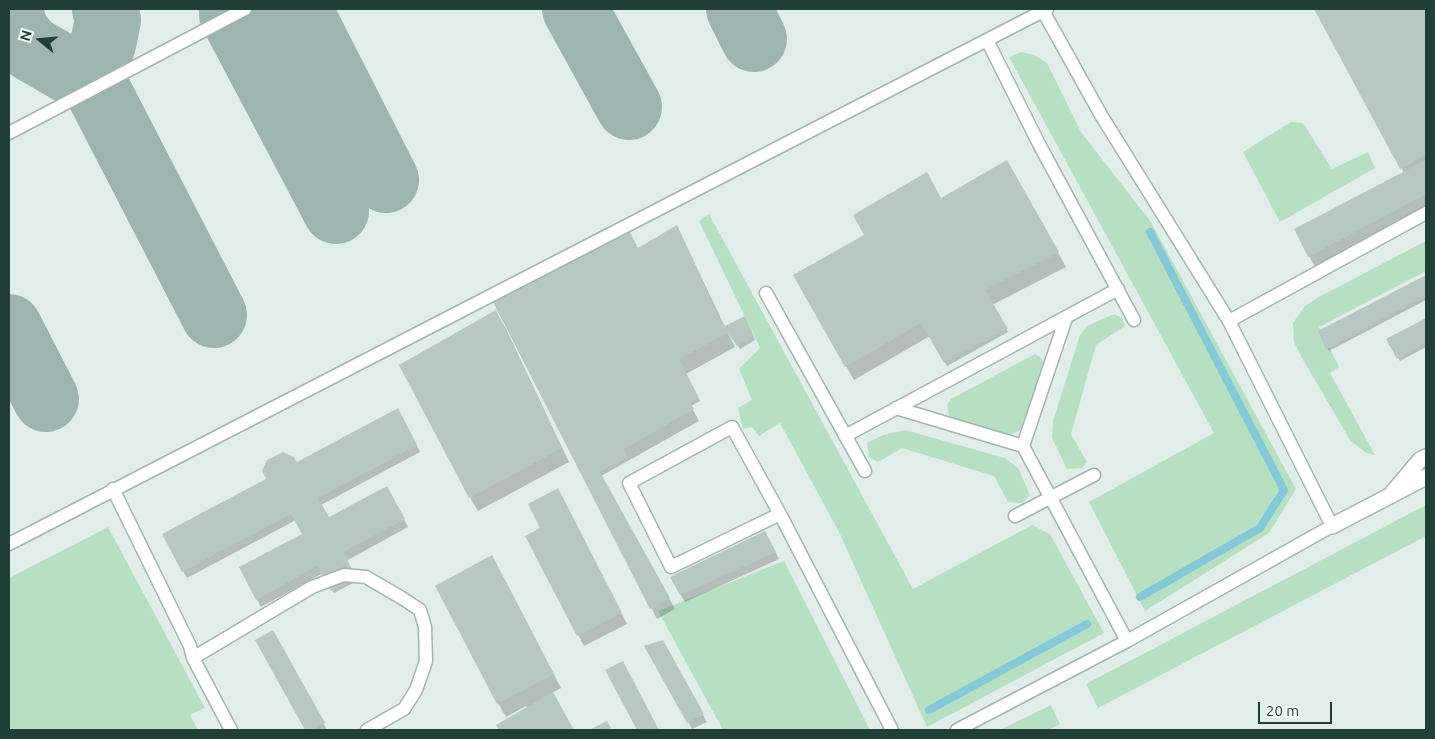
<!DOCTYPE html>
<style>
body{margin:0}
#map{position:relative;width:1435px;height:739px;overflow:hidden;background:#e1ede8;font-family:Ubuntu,sans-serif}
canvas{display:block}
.frame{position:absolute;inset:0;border:10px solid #1f3f37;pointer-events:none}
.north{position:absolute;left:15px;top:15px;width:50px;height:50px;-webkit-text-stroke:4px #f2f9f5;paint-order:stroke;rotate:287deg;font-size:14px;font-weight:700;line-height:20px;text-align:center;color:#1f3f37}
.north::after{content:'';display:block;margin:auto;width:18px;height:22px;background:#1f3f37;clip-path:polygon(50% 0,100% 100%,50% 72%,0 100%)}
.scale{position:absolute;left:1258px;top:702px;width:74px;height:22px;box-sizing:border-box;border:2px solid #1f3f37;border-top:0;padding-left:6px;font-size:15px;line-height:18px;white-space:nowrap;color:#1f3f37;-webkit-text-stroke:4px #f2f9f5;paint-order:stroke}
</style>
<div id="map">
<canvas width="1435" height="739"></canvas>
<div class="frame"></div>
<div class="north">N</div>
<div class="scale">20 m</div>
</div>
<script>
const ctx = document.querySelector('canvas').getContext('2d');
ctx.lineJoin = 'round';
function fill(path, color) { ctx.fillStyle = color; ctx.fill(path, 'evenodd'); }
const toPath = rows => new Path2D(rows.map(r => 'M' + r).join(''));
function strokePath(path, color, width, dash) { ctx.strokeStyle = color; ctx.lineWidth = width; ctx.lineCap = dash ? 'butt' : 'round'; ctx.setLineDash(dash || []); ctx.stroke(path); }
fill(toPath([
 [1022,52,1036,56,1047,63,1081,132,1151,222,1296,489,1269,533,1145,611,1089,502,1214,433,1009,57],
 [1291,122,1303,123,1332,169,1368,152,1375,168,1280,222,1243,152],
 [709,214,913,589,1032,525,1050,534,1104,633,927,727,839,532,780,423,759,436,752,427,743,429,738,408,752,400,739,369,760,348,699,221],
 [1426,241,1426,271,1319,327,1339,367,1330,373,1375,455,1366,453,1350,440,1302,358,1294,342,1293,323,1305,306,1317,298],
 [1114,314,1122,318,1125,326,1096,345,1071,434,1087,462,1082,468,1067,469,1052,438,1053,421,1080,335,1087,326],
 [1035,354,1041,358,1043,362,1026,419,1020,430,1011,435,1002,436,949,416,947,405,951,399],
 [905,430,1005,458,1018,468,1030,495,1022,503,1008,502,994,476,902,448,878,462,869,457,867,443,883,435],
 [1426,505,1426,536,1098,708,1086,684],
 [108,527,205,708,190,715,198,730,9,730,9,578],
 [784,561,870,730,723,730,658,611],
 [1051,705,1060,724,1048,730,1000,730]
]), '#b7e0c3');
fill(toPath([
 [1316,9,1426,9,1426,212,1317,270,1309,256,1404,173],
 [1007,161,1066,267,992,305,1008,332,947,366,930,336,854,380,795,276,941,199],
 [677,226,725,327,746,321,755,340,740,349,730,332,728,333,735,347,686,374,700,401,691,406,699,421,601,476,675,609,657,619,508,328,506,329,569,462,478,511,470,497,496,312,506,329],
 [1426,276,1426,300,1329,351,1319,332],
 [1426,320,1426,347,1400,361,1388,339],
 [402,417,420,452,321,505,329,519,387,487,408,527,346,561,357,581,334,593,323,573,261,607,240,568,304,534,296,520,187,578,183,571,297,463],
 [563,501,627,624,584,646,527,536,541,528],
 [769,540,779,559,685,602,671,578],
 [500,571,561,688,552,693,573,730,500,730,497,725,527,708,526,706,506,717,498,703],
 [273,632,327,730,307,730,257,641],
 [646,647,667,649,707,722,692,729]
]), '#0003');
strokePath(toPath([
 [1140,597,1260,528,1284,490,1150,232],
 [929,710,1087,624]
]), '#83c9d8', 8);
strokePath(toPath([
 [9,9,17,33,30,48,68,70,91,77],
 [105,9,108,20,103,44,91,77,214,315],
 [233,9,232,14,336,211],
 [299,9,386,180],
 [575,9,629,107],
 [739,9,754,39],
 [9,327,46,399]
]), '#9eb4ae', 66);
fill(toPath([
 [1314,9,1426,9,1426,155,1400,169],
 [1007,160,1059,252,985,290,1008,329,944,363,921,323,845,367,793,275,864,235,853,215,927,172,941,198],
 [1426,160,1426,194,1308,257,1294,229],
 [677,225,719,318,725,326,745,316,754,337,737,346,728,333,679,359,699,398,690,402,694,409,624,449,627,458,600,472,670,598,650,609,493,302,630,232,638,248],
 [1426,275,1426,296,1326,349,1318,331],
 [496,310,562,448,469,498,399,365],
 [1426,318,1426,343,1397,359,1386,339],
 [398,408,417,445,318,498,329,517,387,486,405,519,343,552,356,577,331,591,317,566,256,600,239,567,302,534,291,514,182,572,162,534,266,479,262,471,267,460,283,452,294,457,297,462],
 [558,488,622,613,577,636,525,536,540,528,528,504],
 [765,531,776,552,680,595,670,577],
 [492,555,554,674,497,704,435,586],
 [273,630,325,723,313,730,305,730,255,640],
 [663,640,704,714,687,723,644,646],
 [623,661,659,730,637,730,605,670],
 [553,692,574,730,499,730,496,725],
 [607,721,612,730,589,730]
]), '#b6c8c1');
const service = toPath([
 [987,40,1039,144,1134,320],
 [9,133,245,9],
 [766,293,865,471],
 [1229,321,1426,213],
 [896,408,1023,446,1127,641],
 [845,436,1118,289],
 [1023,446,1066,318],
 [113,489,190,646,193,658],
 [780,514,671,567,629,483,732,427,780,514,892,730],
 [1015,516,1094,475],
 [9,544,1047,9],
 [231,730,193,658,312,587,344,575,366,577,402,598,420,610,425,627,426,661,416,690,404,709,367,730],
 [957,730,1127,641,1332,526,1229,321,1101,115,1043,11]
]);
const tertiary = toPath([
 [1393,492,1420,460,1426,457],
 [1332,526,1426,477]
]);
strokePath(service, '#a3b5af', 15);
strokePath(tertiary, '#a3b5af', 18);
strokePath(service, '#fff', 12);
strokePath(tertiary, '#fff', 15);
</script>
